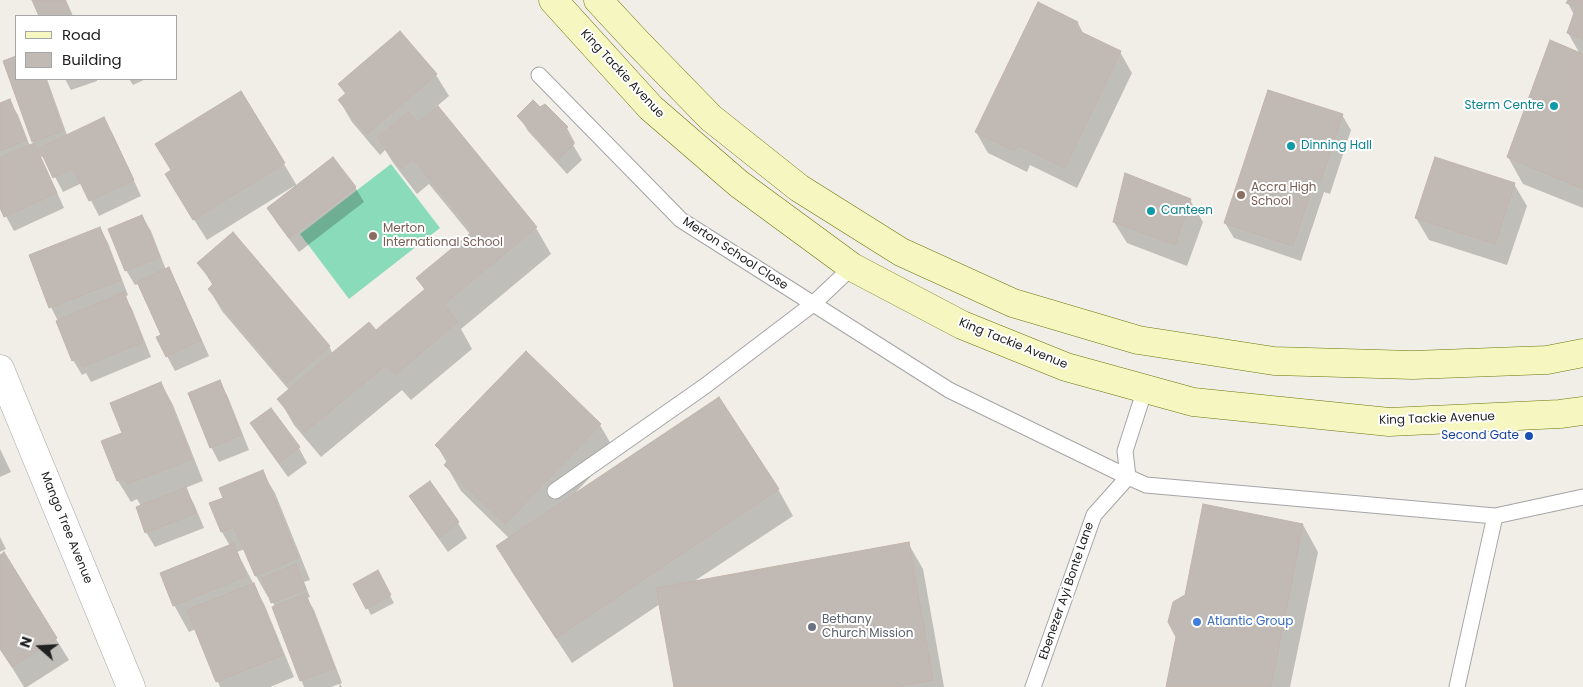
<!DOCTYPE html>
<style>
body{margin:0}
#map{position:relative;width:1583px;height:687px;overflow:hidden;background:#f1eee8;font-family:Poppins,sans-serif}
canvas{display:block}
.legend{position:absolute;left:15px;top:15px;width:162px;height:65px;box-sizing:border-box;background:#fff;border:1px solid #a6a6a6;margin:0;padding:6px 9px;list-style:none;font-size:15px;color:#212121}
.legend li{display:flex;align-items:center;gap:10px;height:25px}
.legend b{width:25px;border:1px solid #a6a6a6}
.north{position:absolute;left:15px;top:622px;width:50px;height:50px;-webkit-text-stroke:4px #fff;paint-order:stroke;rotate:289deg;font-size:14px;font-weight:700;line-height:20px;text-align:center;color:#212121}
.north::after{content:'';display:block;margin:auto;width:18px;height:22px;background:#212121;clip-path:polygon(50% 0,100% 100%,50% 72%,0 100%)}
</style>
<div id="map">
<canvas width="1583" height="687"></canvas>
<ul class="legend">
<li><b style="height:6px;background:#f6f7c0"></b>Road</li>
<li><b style="height:14px;background:#c1bab4"></b>Building</li>
</ul>
<div class="north">N</div>
</div>
<script>
const ctx = document.querySelector('canvas').getContext('2d');
ctx.lineJoin = 'round';
function fill(path, color) { ctx.fillStyle = color; ctx.fill(path, 'evenodd'); }
const toPath = rows => new Path2D(rows.map(r => 'M' + r).join(''));
function strokePath(path, color, width, dash) { ctx.strokeStyle = color; ctx.lineWidth = width; ctx.lineCap = dash ? 'butt' : 'round'; ctx.setLineDash(dash || []); ctx.stroke(path); }
function label(font, color, halo, rows, align = 'center') {
  ctx.font = font + ' Poppins,sans-serif'; ctx.lineWidth = 4; ctx.setLineDash([]); ctx.textBaseline = 'middle'; ctx.strokeStyle = halo; ctx.fillStyle = color; for (const [text, x, y, turn = 0] of rows) {
    ctx.save(); ctx.translate(x, y); ctx.rotate((+turn || 0) * Math.PI / 180); ctx.textAlign = isNaN(turn) ? turn : align; if (halo) ctx.strokeText(text, 0, 0); ctx.fillText(text, 0, 0); ctx.restore();
  }
}
fill(toPath([
 [391,164,440,228,349,299,300,234]
]), '#8adbba');
fill(toPath([
 [34,0,66,0,73,16,40,16],
 [1569,0,1583,0,1583,208,1523,184,1508,157,1580,54,1568,33,1574,15,1568,3],
 [1078,23,1084,35,1120,52,1132,73,1077,188,1030,165,1027,172,988,153,976,132],
 [400,32,436,75,449,96,436,107,536,228,551,254,461,329,472,349,411,400,402,390,321,457,294,425,279,399,289,390,222,311,209,289,213,286,199,263,329,346,333,354,376,332,425,291,418,278,470,234,429,184,417,194,394,164,385,150,380,155,352,122,339,100,346,95,339,84],
 [16,57,16,79,47,79,67,135,112,133,141,196,99,216,82,183,63,192,44,156,41,157,64,208,14,231,0,205,0,104,9,100,18,115,30,146,34,144,4,61],
 [65,79,97,79,97,81,71,90],
 [129,79,146,79,133,85],
 [1269,91,1342,115,1351,130,1330,194,1324,192,1301,261,1234,238,1225,223],
 [540,109,567,128,575,143,573,145,582,160,567,174,528,131,519,116],
 [284,164,297,186,355,187,364,202,299,252,277,223,268,208,295,187,294,186,207,240,179,196],
 [1514,184,1527,206,1507,265,1429,240,1416,218],
 [1190,200,1203,222,1187,266,1127,243,1114,222],
 [142,216,151,231,166,270,168,269,177,284,209,356,175,371,167,356,162,336,139,284,135,285,126,270],
 [100,228,108,243,128,295,125,297,132,309,151,357,91,382,86,373,82,375,73,360,58,321,51,307,30,256],
 [526,352,600,425,615,451,576,492,577,493,778,489,793,516,693,582,908,543,923,569,944,687,675,687,660,604,572,663,512,572,497,546,509,538,461,491,446,465,447,463,437,446],
 [220,382,228,397,249,450,219,462,211,447],
 [161,383,173,405,203,481,185,488,194,504,204,528,155,547,146,532,141,506,137,499,131,502,118,481,102,442,123,433],
 [271,410,299,448,307,463,288,477,260,438,252,423],
 [0,449,11,472,0,477],
 [262,472,275,493,310,580,304,582,310,597,307,598,314,610,342,683,340,684,342,687,338,687,340,686,339,684,331,687,304,687,273,608,275,607,270,596,268,597,256,576,245,549,237,552,265,606,294,677,270,687,220,687,196,629,189,632,174,605,230,546,222,532,211,504,224,498],
 [429,483,458,523,467,538,448,552,419,511,410,496],
 [1303,525,1318,552,1290,687,1167,687],
 [0,537,6,549,0,552],
 [3,554,69,660,27,687,24,687,0,648,0,556],
 [377,572,394,603,371,615,355,584]
]), '#0003');
const building = toPath([
 [32,0,65,0,71,16,39,16,32,0],
 [1568,0,1583,0,1583,39,1567,33,1576,7,1566,3,1568,0],
 [1038,2,1078,22,1075,29,1121,51,1065,168,1018,145,1014,151,975,132,1038,2],
 [400,31,437,74,367,134,338,100,346,93,338,84,400,31],
 [1550,40,1583,54,1583,189,1507,157,1550,40],
 [16,56,16,79,45,79,63,131,32,142,3,61,16,56],
 [1268,90,1343,114,1321,180,1315,178,1293,246,1224,223,1268,90],
 [241,91,285,163,193,220,165,174,171,170,155,144,241,91],
 [10,99,26,140,0,151,0,103,10,99],
 [533,100,540,107,545,104,568,127,563,131,574,144,558,160,517,116,533,100],
 [438,106,537,227,444,304,458,322,395,375,386,365,305,432,277,399,369,322,376,330,425,289,416,278,473,231,413,159,401,168,377,138,408,112,418,123,438,106],
 [104,117,134,180,89,201,73,168,53,178,39,148,104,117],
 [34,143,57,193,4,217,0,208,0,158,34,143],
 [333,157,356,187,289,238,267,208,333,157],
 [1435,157,1515,183,1495,244,1415,218,1435,157],
 [1125,173,1191,199,1175,245,1113,222,1125,173],
 [142,215,160,257,125,271,108,229,142,215],
 [100,227,121,280,49,308,29,255,100,227],
 [233,232,330,346,287,383,208,289,214,283,197,263,233,232],
 [169,267,201,340,166,357,156,337,161,335,137,282,169,267],
 [124,292,143,342,82,367,78,358,72,361,56,321,124,292],
 [526,351,601,424,505,524,444,465,449,459,435,445,526,351],
 [220,380,241,435,210,448,188,393,220,380],
 [161,382,192,459,127,484,125,478,117,481,101,441,122,433,110,403,161,382],
 [719,397,779,489,556,638,496,546,719,397],
 [271,408,300,447,279,463,250,423,271,408],
 [263,470,298,558,255,576,234,527,221,532,209,503,223,498,219,488,263,470],
 [430,481,459,522,439,538,409,496,430,481],
 [186,487,196,513,145,533,136,507,186,487],
 [1203,504,1303,524,1271,687,1166,687,1176,637,1168,622,1173,602,1185,595,1203,504],
 [909,542,933,680,896,687,674,687,656,588,909,542],
 [234,543,246,576,173,606,160,573,234,543],
 [4,552,57,638,12,667,0,649,0,555,4,552],
 [296,564,306,589,271,603,262,578,296,564],
 [378,570,391,595,366,609,353,584,378,570],
 [254,583,283,655,216,682,187,610,254,583],
 [306,594,334,668,300,681,272,607,306,594]
]);
fill(building, '#c1bab4');
strokePath(building, '#c2b4ab', 1);
const service = toPath([
 [539,75,681,220,949,390,1128,477,1094,515,1033,687],
 [1145,389,1125,451,1128,477,1146,485,1495,516,1583,497],
 [555,491,705,386,813,304,852,267],
 [1457,687,1495,516]
]);
const minor = toPath([
 [0,369,131,687]
]);
const secondary = toPath([
 [553,0,651,108,739,184,852,267,962,325,1066,367,1193,402,1389,422,1560,414,1583,411],
 [598,0,637,42,711,118,799,188,901,252,1013,303,1138,340,1274,361,1413,365,1547,360,1583,353]
]);
strokePath(service, '#a5a5a5', 17);
strokePath(minor, '#a5a5a5', 29);
strokePath(secondary, '#6c750a', 29);
strokePath(service, '#fff', 15);
strokePath(minor, '#fff', 28);
strokePath(secondary, '#f6f7c0', 28);
for (const [x, y, r, color] of [
 [1554,106,5,"#0f9aa8"],
 [1291,146,5,"#0f9aa8"],
 [1241,195,5,"#8d6e63"],
 [1151,211,5,"#0f9aa8"],
 [373,236,5,"#8d6e63"],
 [1529,436,5,"#1a4fb4"],
 [1197,622,5,"#3f7fe0"],
 [812,627,5,"#6b7280"]
]) { const dot = new Path2D(); dot.arc(x, y, r, 0, 2 * Math.PI); ctx.fillStyle = color; ctx.fill(dot); strokePath(dot, '#fff', 2); }
label('12px', '#212121', '#fff', [
 ["King Tackie Avenue",622,74,47],
 ["Merton School Close",735,254,33],
 ["King Tackie Avenue",1013,344,22],
 ["King Tackie Avenue",1437,419,-2],
 ["Mango Tree Avenue",66,528,68],
 ["Ebenezer Ayi Bonte Lane",1067,591,-71]
]);
label('12px', '#0d838f', '#fff', [
 ["Sterm Centre",1544,106,"right"],
 ["Dinning Hall",1301,146],
 ["Canteen",1161,211]
], 'left');
label('12px', '#785e54', '#fff', [
 ["Accra High",1251,188],
 ["School",1251,202],
 ["Merton",383,229],
 ["International School",383,243]
], 'left');
label('12px', '#164399', '#fff', [
 ["Second Gate",1519,436]
], 'right');
label('12px', '#5b616d', '#fff', [
 ["Bethany",822,620],
 ["Church Mission",822,634]
], 'left');
label('12px', '#366cbe', '#fff', [
 ["Atlantic Group",1207,622]
], 'left');
</script>
